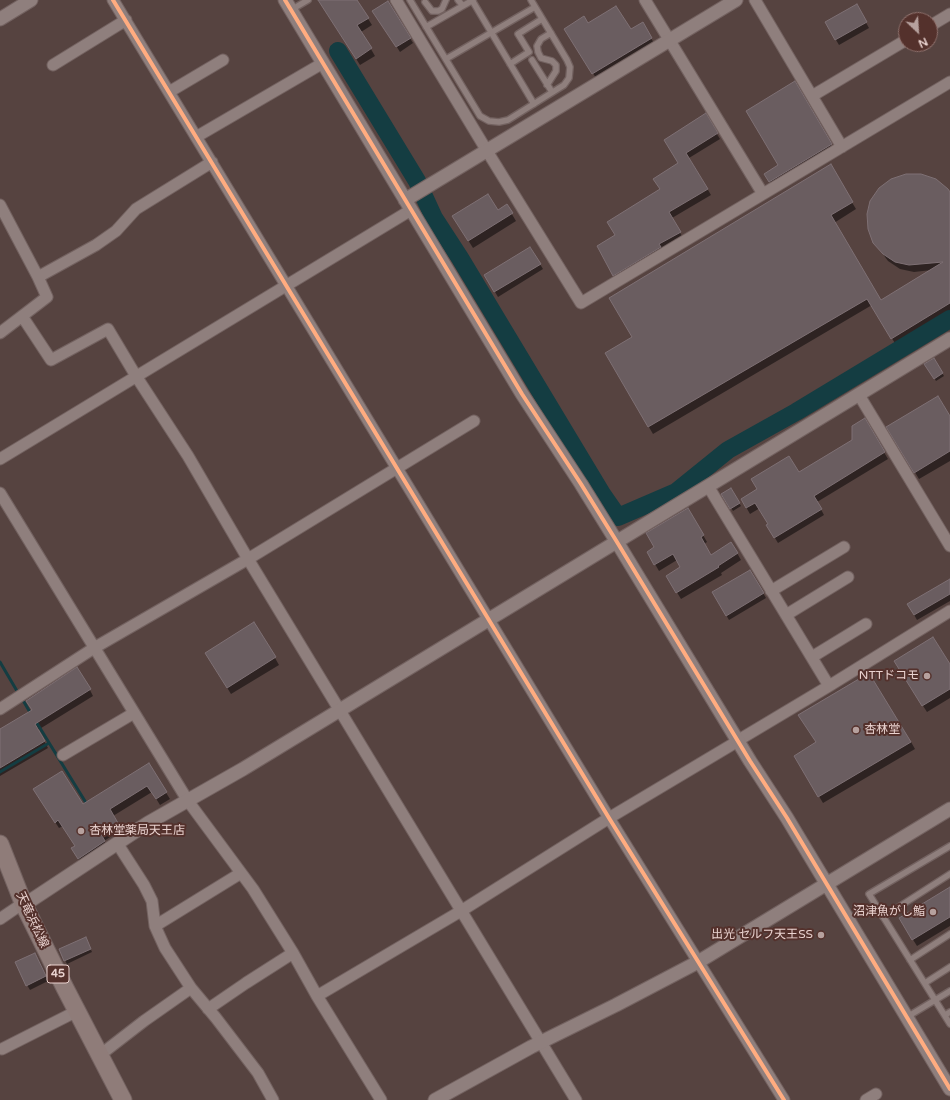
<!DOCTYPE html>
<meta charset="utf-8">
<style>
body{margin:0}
#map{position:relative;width:950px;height:1100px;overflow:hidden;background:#564340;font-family:"Varela Round",sans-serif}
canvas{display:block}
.north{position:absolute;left:898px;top:12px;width:40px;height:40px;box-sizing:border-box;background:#54312c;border:1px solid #90726e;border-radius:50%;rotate:155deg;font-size:11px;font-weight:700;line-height:16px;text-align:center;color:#ead3d0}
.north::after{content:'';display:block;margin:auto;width:14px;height:18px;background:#b6a19e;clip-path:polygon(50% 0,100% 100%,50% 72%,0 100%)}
</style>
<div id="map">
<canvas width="950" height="1100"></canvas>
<div class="north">N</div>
</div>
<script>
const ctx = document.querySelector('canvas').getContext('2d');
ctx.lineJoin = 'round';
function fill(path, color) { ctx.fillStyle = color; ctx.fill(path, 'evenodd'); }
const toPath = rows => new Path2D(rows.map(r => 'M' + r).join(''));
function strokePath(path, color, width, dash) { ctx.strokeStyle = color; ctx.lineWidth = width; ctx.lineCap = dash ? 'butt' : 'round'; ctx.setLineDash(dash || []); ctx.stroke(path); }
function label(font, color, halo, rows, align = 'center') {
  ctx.font = font + ' "Varela Round","Noto Sans JP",sans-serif'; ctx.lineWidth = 4; ctx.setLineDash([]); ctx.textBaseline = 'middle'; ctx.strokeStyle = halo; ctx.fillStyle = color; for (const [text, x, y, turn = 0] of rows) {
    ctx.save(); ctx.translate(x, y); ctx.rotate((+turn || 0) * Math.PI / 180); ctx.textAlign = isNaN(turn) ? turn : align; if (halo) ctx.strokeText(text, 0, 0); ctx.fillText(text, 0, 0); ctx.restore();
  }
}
fill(toPath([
 [324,0,356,0,372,25,361,32,375,56,360,65,325,9],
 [387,2,413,43,400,52,377,16],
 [856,5,869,28,839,45,826,23],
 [588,24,631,31,642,24,654,43,596,78,568,34],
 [795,83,835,152,774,189,765,174,779,166],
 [705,115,720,139,689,158,711,195,672,218,683,238,617,281,614,275,616,236,661,190,680,164],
 [830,166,856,209,834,223,880,301,932,270,914,272,900,269,888,261,874,242,950,194,950,312,896,345,872,305,653,434,606,354,633,337],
 [507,206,516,221,473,248,453,216,498,211],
 [530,248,543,269,498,297,485,275],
 [934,360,944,376,936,381,926,364],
 [950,418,950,461,919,479,888,427],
 [864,419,888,459,817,502,824,515,778,543,767,525,769,524,760,508,750,514,742,500,798,474,853,440],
 [731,490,741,506,733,511,723,495],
 [688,509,707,542,704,544,711,556,737,553,741,560,721,573,722,575,681,599,667,576,682,568,677,560,659,571,648,552,655,548],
 [750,571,766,598,729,620,713,592],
 [950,580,950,601,917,620,908,604],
 [275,658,279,665,231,694,210,660],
 [950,666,950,698,927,712,899,669],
 [90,690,93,696,38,730,48,748,0,776,0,730,33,710],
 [803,722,911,742,915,749,823,803,795,756,817,743],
 [148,764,170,799,160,805,152,792,113,816,121,830,104,841,108,848,82,865,76,855,76,846,63,826,59,828,38,796,82,805],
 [950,891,950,926,917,946,900,919],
 [87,941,92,952,67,964,60,950],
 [38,959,48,981,30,990,27,985]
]), '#0007');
strokePath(toPath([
 [0,662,17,691],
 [24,702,31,714],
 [35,720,88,806],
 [0,772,49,743]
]), '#143d42', 3);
strokePath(toPath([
 [338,51,417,181,434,218,460,258,602,494,618,517,676,492,728,450,796,412,950,319]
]), '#143d42', 18);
const building = toPath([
 [318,0,357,0,369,18,357,25,372,48,356,59,318,0],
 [388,1,411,38,396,47,372,11,388,1],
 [857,4,867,22,835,40,825,22,857,4],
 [616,6,631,29,643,22,652,38,592,74,564,29,584,16,588,23,616,6],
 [795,81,832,144,769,182,764,174,778,165,746,111,795,81],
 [706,113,718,133,686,153,708,189,669,212,681,232,659,244,661,247,613,276,597,246,615,235,607,222,660,189,653,179,678,163,664,140,706,113],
 [831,164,853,202,831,215,881,300,943,262,909,265,895,262,883,254,873,243,868,229,867,214,870,201,879,188,891,179,906,174,921,174,936,179,948,189,950,192,950,303,891,339,867,299,648,427,605,353,632,337,609,298,831,164],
 [488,194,498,210,507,204,513,213,468,241,452,216,488,194],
 [530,247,541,264,494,292,484,275,530,247],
 [934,358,943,373,934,379,924,364,934,358],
 [938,396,950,416,950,451,914,473,886,427,938,396],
 [865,418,885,452,814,496,822,509,774,538,766,525,768,524,755,503,746,508,741,499,757,489,751,479,789,456,799,472,852,440,852,426,865,418],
 [731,488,740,503,730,509,721,494,731,488],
 [688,508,704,535,701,537,711,555,731,542,738,553,718,566,719,567,676,593,666,576,680,567,673,554,654,565,647,552,654,547,646,533,688,508],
 [750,570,764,593,726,616,712,592,750,570],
 [950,579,950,594,914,615,907,604,950,579],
 [254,622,276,657,227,688,205,653,254,622],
 [933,637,950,664,950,689,922,706,894,661,933,637],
 [77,667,91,689,35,724,45,741,0,768,0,729,32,710,26,701,77,667],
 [869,673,911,742,818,797,794,756,816,742,798,715,869,673],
 [149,763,167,792,156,799,147,786,110,809,118,823,101,834,105,841,78,859,71,848,75,846,58,820,55,823,33,789,62,771,83,804,149,763],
 [950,887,950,917,912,940,899,918,950,887],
 [86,937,91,949,64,961,59,949,86,937],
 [35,953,46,976,26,986,15,962,35,953]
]);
fill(building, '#6a5d60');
strokePath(building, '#7e7074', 1);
const service = toPath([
 [410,0,480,116,489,121,499,122,508,120,564,85,569,78,570,67,567,60,531,0],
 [458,0,463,6],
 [472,0,534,104],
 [425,2,432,11,438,11,442,9,446,0],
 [291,10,308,0],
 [426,27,473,0],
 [446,59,535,7],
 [532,60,552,92],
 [510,64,529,52,518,34,542,19],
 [547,85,556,71,556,65,552,61,541,58,538,52,537,46,541,39,551,33],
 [950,846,869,894,950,1024],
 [883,917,950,874],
 [910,960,950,934],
 [925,983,950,967],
 [945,1015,950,1012],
 [907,1017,950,991]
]);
const minor = toPath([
 [113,0,609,818,784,1100],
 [396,0,487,151,581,303,950,82],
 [645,0,763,194],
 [755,0,842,147],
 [930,26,950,14],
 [53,65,126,20],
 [169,92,223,60],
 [812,96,906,40],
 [196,137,323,63],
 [0,205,38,277,47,297,0,333],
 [38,277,96,245,116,231,136,209,212,162],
 [22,316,51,360,108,329,136,376,188,456,248,559,576,1100],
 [859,395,950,546],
 [0,459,411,210],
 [708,486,829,686],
 [0,493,188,801,253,889,293,953,317,996,381,1100],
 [771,591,844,547],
 [786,615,848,577],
 [812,657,866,624],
 [0,709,94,648,248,559,474,421],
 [737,741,829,686,950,611],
 [63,755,134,713],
 [117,843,144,885,152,901,155,926,165,948,191,988,216,1018,258,1073,273,1100],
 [0,919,16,908,24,905],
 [155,926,241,873],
 [317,996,461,911,609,818,738,741],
 [208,1009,246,983,293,953],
 [2,1049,77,1011],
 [100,1055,144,1021,191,988],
 [866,1100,876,1094]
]);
const tertiary = toPath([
 [285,0,522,394,581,484,617,542,750,761,787,818,950,1089],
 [0,19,31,0],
 [405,200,736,0],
 [24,905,148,823,243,769,950,339],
 [435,1100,531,1047,616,1005,698,962,950,809]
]);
const primary = toPath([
 [0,844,24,905,65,988,123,1100]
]);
strokePath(service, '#736260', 8);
strokePath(minor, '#736260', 13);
strokePath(tertiary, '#736260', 15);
strokePath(primary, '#736260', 19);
strokePath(service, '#8f7f7d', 5.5);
strokePath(minor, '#8f7f7d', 11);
strokePath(tertiary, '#8f7f7d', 13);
strokePath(primary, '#8f7c79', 17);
strokePath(toPath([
 [113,0,609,818,784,1100],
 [285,0,522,394,581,484,617,542,750,761,787,818,950,1089]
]), '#ffac80', 4);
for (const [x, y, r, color] of [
 [927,676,4,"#b6a19e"],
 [856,730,4,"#b6a19e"],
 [81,831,4,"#b6a19e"],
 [933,912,4,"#b6a19e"],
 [821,935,4,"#b6a19e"]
]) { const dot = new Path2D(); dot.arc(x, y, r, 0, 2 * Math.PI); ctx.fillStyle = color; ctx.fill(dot); strokePath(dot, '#54312c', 1.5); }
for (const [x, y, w] of [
 [58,974,22]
]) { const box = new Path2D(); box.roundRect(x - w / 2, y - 9, w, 18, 3); ctx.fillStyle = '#54312c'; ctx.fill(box); strokePath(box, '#ead3d0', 1); }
label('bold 11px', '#ead3d0', null, [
 ["45",58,974]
]);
label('12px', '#ead3d0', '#54312c', [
 ["NTTドコモ",919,676],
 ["杏林堂",864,730,"left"],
 ["杏林堂薬局天王店",89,831,"left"],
 ["沼津魚がし鮨",925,912],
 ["出光 セルフ天王SS",813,935]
], 'right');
label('12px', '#ead3d0', '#54312c', [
 ["天竜浜松線",32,920,65]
]);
</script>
